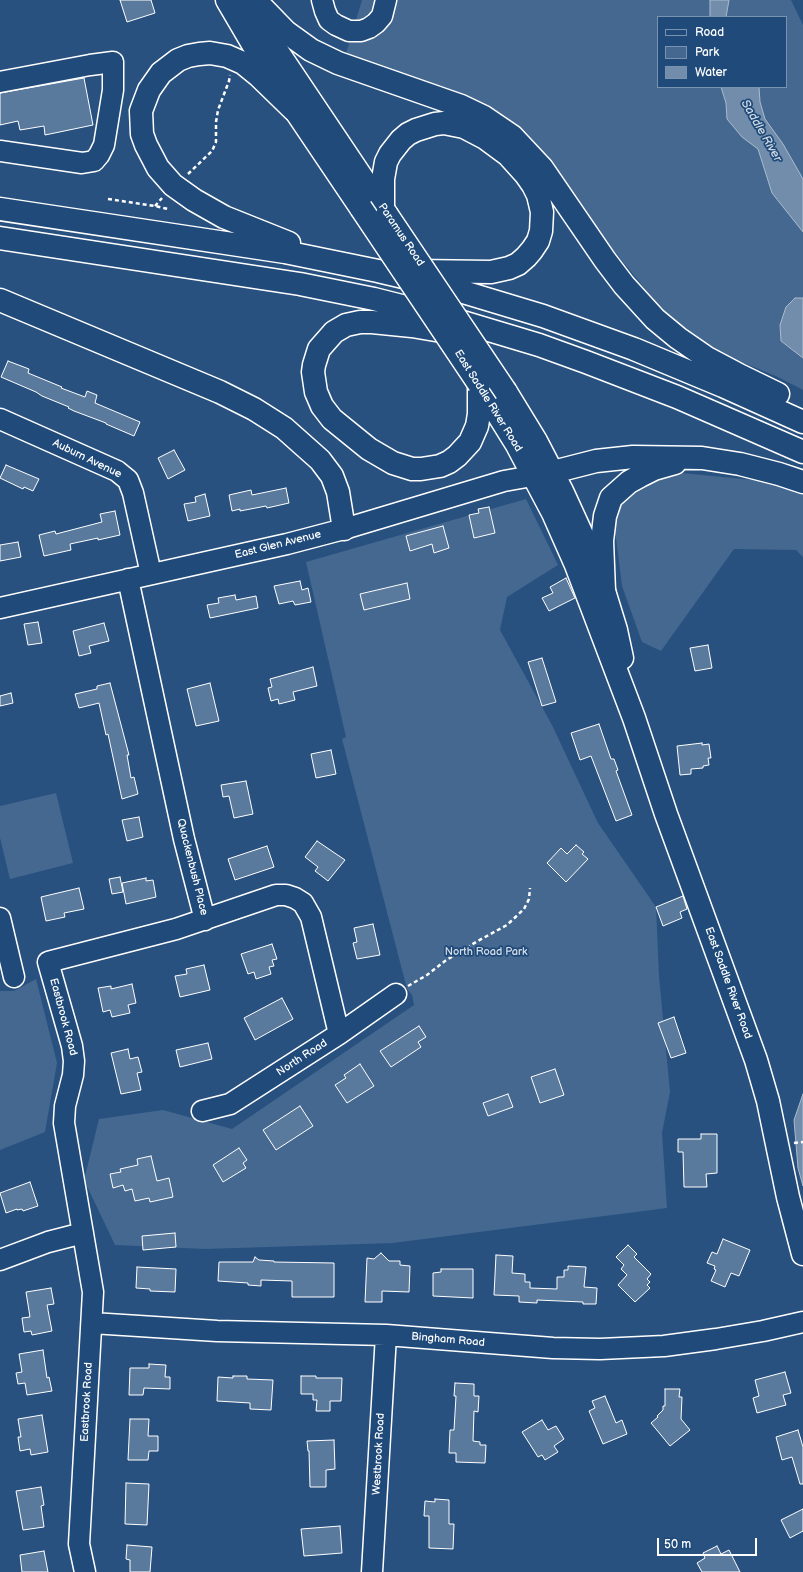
<!DOCTYPE html>
<style>
body{margin:0}
#map{position:relative;width:803px;height:1572px;overflow:hidden;background:#28517f;font-family:"Balsamiq Sans",sans-serif}
canvas{display:block}
.legend{position:absolute;left:657px;top:16px;width:130px;height:72px;box-sizing:border-box;background:#1f4a7a;border:1px solid #7992af;margin:0;padding:5px 7px;list-style:none;font-size:12px;color:#fff}
.legend li{display:flex;align-items:center;gap:8px;height:20px}
.legend b{width:20px;border:1px solid #7992af}
.scale{position:absolute;left:657px;top:1538px;width:100px;height:18px;box-sizing:border-box;border:2px solid #fff;border-top:0;padding-left:5px;font-size:12px;line-height:14px;white-space:nowrap;color:#fff;-webkit-text-stroke:3px #1f4a7a;paint-order:stroke}
</style>
<div id="map">
<canvas width="803" height="1572"></canvas>
<ul class="legend">
<li><b style="height:5px;background:#1f4a7a"></b>Road</li>
<li><b style="height:11px;background:#446890"></b>Park</li>
<li><b style="height:11px;background:#718dab"></b>Water</li>
</ul>
<div class="scale">50 m</div>
</div>
<script>
const ctx = document.querySelector('canvas').getContext('2d');
ctx.lineJoin = 'round';
function fill(path, color) { ctx.fillStyle = color; ctx.fill(path, 'evenodd'); }
const toPath = rows => new Path2D(rows.map(r => 'M' + r).join(''));
function strokePath(path, color, width, dash) { ctx.strokeStyle = color; ctx.lineWidth = width; ctx.lineCap = dash ? 'butt' : 'round'; ctx.setLineDash(dash || []); ctx.stroke(path); }
function label(font, color, halo, rows, align = 'center') {
  ctx.font = font + ' "Balsamiq Sans",sans-serif'; ctx.lineWidth = 3.5; ctx.setLineDash([]); ctx.textBaseline = 'middle'; ctx.strokeStyle = halo; ctx.fillStyle = color; for (const [text, x, y, turn = 0] of rows) {
    ctx.save(); ctx.translate(x, y); ctx.rotate((+turn || 0) * Math.PI / 180); ctx.textAlign = isNaN(turn) ? turn : align; if (halo) ctx.strokeText(text, 0, 0); ctx.fillText(text, 0, 0); ctx.restore();
  }
}
fill(toPath([
 [362,0,791,0,803,25,803,390,778,377,684,338,678,329,510,124,345,57],
 [658,17,786,17,786,87,658,87],
 [651,470,774,482,803,491,803,557,796,550,734,549,661,651,642,642,622,586,613,514],
 [526,499,558,565,507,597,500,630,552,725,598,823,656,907,659,976,670,1092,662,1133,667,1208,393,1243,205,1249,115,1245,84,1180,99,1119,163,1110,232,1129,414,1005,412,995,407,989,342,739,346,737,306,562],
 [56,793,73,863,10,879,0,838,0,806],
 [36,979,57,1063,45,1132,0,1150,0,991,14,991]
]), '#446890');
const water = toPath([
 [710,0,729,0,726,17,710,17,710,0],
 [721,87,759,87,760,102,765,119,783,144,803,179,803,232,772,193,758,149,742,137,727,119,726,103,721,87],
 [795,298,803,298,803,358,781,341,780,325,786,307,795,298],
 [803,1094,803,1186,798,1168,794,1120,803,1094]
]);
fill(water, '#718dab');
strokePath(water, '#aabbcd', 1);
const building = toPath([
 [120,0,151,0,155,13,127,22,120,0],
 [84,78,93,125,45,135,44,126,20,130,18,121,0,125,0,93,84,78],
 [8,361,29,369,28,373,62,387,61,388,85,397,87,391,97,395,95,403,140,422,134,436,106,424,106,423,74,411,68,408,69,407,42,396,36,392,1,377,8,361],
 [174,450,185,470,168,479,158,458,174,450],
 [6,465,39,479,33,491,24,487,23,489,0,478,6,465],
 [286,488,289,503,267,508,266,506,240,511,240,509,232,511,229,495,251,490,252,495,286,488],
 [205,494,210,516,188,521,184,504,196,502,195,497,205,494],
 [489,507,495,533,474,538,469,515,479,513,478,509,489,507],
 [115,511,120,535,98,540,98,538,70,544,71,550,44,556,39,535,55,531,56,534,102,522,100,514,115,511],
 [443,526,449,548,434,553,432,544,410,551,406,536,443,526],
 [18,542,21,557,0,561,0,545,18,542],
 [566,578,575,598,549,611,542,598,553,593,550,587,566,578],
 [300,581,302,590,308,588,311,602,295,605,293,601,279,604,274,586,300,581],
 [407,583,410,599,364,610,360,594,407,583],
 [235,595,236,600,256,596,258,608,210,618,207,605,219,603,218,598,235,595],
 [38,622,42,643,28,645,24,624,38,622],
 [104,623,109,641,89,646,91,653,79,656,73,631,104,623],
 [708,645,712,668,695,671,690,648,708,645],
 [542,658,556,702,542,706,528,662,542,658],
 [313,667,317,686,293,692,295,700,279,704,278,699,271,701,268,688,272,687,270,679,313,667],
 [110,683,129,755,127,755,131,778,134,777,138,794,122,799,108,734,106,735,99,703,79,708,75,694,97,689,97,686,110,683],
 [210,683,219,721,196,726,187,689,210,683],
 [11,693,13,703,0,706,0,696,11,693],
 [599,724,611,759,614,759,618,770,616,771,632,815,616,821,591,756,580,760,571,733,599,724],
 [702,743,702,745,709,744,711,758,708,758,709,765,703,766,703,768,691,769,691,774,680,775,677,746,702,743],
 [331,750,336,774,316,778,311,754,331,750],
 [246,781,253,814,234,818,229,796,223,797,221,785,246,781],
 [139,817,143,837,127,841,122,820,139,817],
 [317,841,345,860,328,881,315,871,318,867,305,857,317,841],
 [576,845,584,852,582,854,588,859,566,882,547,863,561,848,567,854,576,845],
 [267,846,274,867,235,880,228,859,267,846],
 [120,877,123,892,112,894,109,879,120,877],
 [146,878,146,881,153,880,156,897,126,904,122,883,146,878],
 [79,888,84,909,64,913,65,917,46,921,41,897,79,888],
 [683,896,687,909,680,912,682,918,663,926,656,907,683,896],
 [373,924,380,955,357,959,353,943,357,942,354,928,373,924],
 [272,944,277,959,272,960,274,966,269,967,271,974,256,979,254,972,248,974,241,954,272,944],
 [204,965,210,990,180,997,175,976,187,974,186,969,204,965],
 [132,984,136,1003,128,1005,130,1013,112,1017,110,1010,103,1012,98,988,111,986,111,989,132,984],
 [282,998,293,1019,255,1040,244,1018,282,998],
 [674,1017,686,1053,671,1058,658,1023,674,1017],
 [419,1026,426,1037,418,1042,421,1047,391,1067,380,1051,419,1026],
 [208,1043,212,1059,180,1067,176,1050,208,1043],
 [128,1049,130,1059,138,1057,142,1072,137,1073,141,1090,121,1094,111,1053,128,1049],
 [360,1064,374,1086,347,1103,335,1085,346,1078,344,1075,360,1064],
 [555,1069,564,1095,540,1103,531,1077,555,1069],
 [508,1094,513,1107,488,1116,483,1103,508,1094],
 [300,1106,313,1126,276,1150,263,1130,300,1106],
 [701,1134,717,1134,717,1173,706,1174,707,1187,684,1187,683,1152,678,1152,678,1139,701,1139,701,1134],
 [239,1148,247,1160,243,1163,246,1168,223,1182,213,1165,239,1148],
 [151,1156,157,1181,169,1178,173,1197,150,1202,149,1198,135,1201,132,1189,125,1191,123,1185,113,1188,110,1174,121,1172,120,1169,138,1165,137,1159,151,1156],
 [30,1182,38,1206,23,1211,22,1209,17,1210,17,1209,6,1213,0,1193,30,1182],
 [175,1233,176,1247,143,1250,142,1236,175,1233],
 [723,1239,750,1250,739,1276,731,1273,725,1287,711,1281,716,1270,714,1269,715,1266,707,1263,712,1252,717,1254,723,1239],
 [628,1245,637,1254,634,1257,651,1274,647,1279,650,1282,647,1285,650,1288,635,1302,618,1285,627,1275,621,1269,624,1265,616,1257,628,1245],
 [381,1253,389,1261,400,1261,400,1265,410,1266,409,1292,382,1291,382,1302,365,1302,367,1258,374,1259,381,1253],
 [496,1255,513,1256,512,1273,525,1274,525,1282,530,1282,530,1288,557,1289,557,1277,564,1277,564,1270,568,1270,568,1266,586,1267,584,1287,597,1288,596,1304,583,1304,583,1302,537,1300,537,1303,519,1302,519,1296,494,1295,496,1255],
 [255,1257,259,1260,274,1261,274,1262,334,1263,334,1297,292,1297,292,1281,261,1280,261,1286,248,1285,248,1283,218,1281,219,1262,253,1262,255,1257],
 [137,1267,176,1269,175,1292,150,1291,150,1289,136,1288,137,1267],
 [441,1269,473,1269,473,1298,433,1296,433,1273,441,1272,441,1269],
 [51,1288,54,1304,47,1305,52,1331,32,1335,31,1331,24,1332,22,1318,30,1317,26,1292,51,1288],
 [43,1350,47,1378,49,1377,52,1391,27,1395,25,1383,18,1384,16,1373,22,1372,19,1354,43,1350],
 [149,1364,166,1365,165,1377,170,1377,170,1389,144,1388,143,1395,129,1395,130,1368,149,1368,149,1364],
 [785,1372,791,1393,783,1395,786,1405,757,1413,753,1398,759,1396,755,1380,785,1372],
 [233,1376,247,1376,247,1379,273,1380,271,1410,250,1409,250,1403,217,1401,218,1377,233,1378,233,1376],
 [301,1376,316,1376,316,1378,342,1378,341,1401,330,1401,330,1411,316,1411,317,1400,313,1400,313,1394,301,1394,301,1376],
 [455,1383,474,1384,474,1396,479,1396,478,1412,474,1411,473,1441,480,1442,480,1445,486,1445,485,1463,456,1462,456,1453,449,1453,450,1430,454,1430,456,1396,454,1396,455,1383],
 [665,1389,680,1389,679,1397,682,1397,681,1419,690,1430,670,1446,651,1423,658,1417,657,1416,663,1410,663,1406,665,1406,665,1389],
 [605,1396,616,1423,622,1420,627,1434,603,1444,589,1411,595,1408,592,1401,605,1396],
 [42,1415,48,1452,31,1455,30,1449,20,1451,18,1437,21,1437,18,1419,42,1415],
 [130,1419,149,1419,148,1436,158,1436,158,1451,149,1451,148,1460,128,1460,130,1419],
 [542,1420,548,1430,556,1426,564,1439,554,1446,558,1452,545,1460,542,1455,538,1457,522,1432,542,1420],
 [798,1430,803,1447,803,1484,800,1484,792,1457,782,1460,776,1437,798,1430],
 [334,1440,335,1469,326,1470,326,1487,310,1487,309,1451,308,1451,307,1441,334,1440],
 [126,1483,149,1484,147,1525,125,1524,126,1483],
 [41,1487,44,1505,41,1506,44,1527,23,1530,16,1491,41,1487],
 [435,1499,449,1500,449,1524,454,1524,453,1549,429,1548,429,1516,424,1516,425,1501,435,1502,435,1499],
 [803,1509,803,1531,790,1538,781,1520,803,1509],
 [340,1526,342,1553,304,1556,301,1529,340,1526],
 [127,1545,152,1547,150,1572,130,1572,130,1560,126,1559,127,1545],
 [717,1546,721,1554,729,1550,740,1572,702,1572,697,1563,705,1558,703,1553,717,1546],
 [44,1551,48,1572,22,1572,20,1555,44,1551]
]);
fill(building, '#5a7a9d');
strokePath(building, '#fff', 1);
const minor = toPath([
 [322,0,325,11,329,20,336,25,349,31,361,31,369,28,376,23,382,16,386,0],
 [0,82,90,65,113,62,113,90,104,145,99,155,94,161,82,163,0,151],
 [0,419,117,471,128,480,133,493,151,574],
 [128,579,184,839,205,920],
 [0,608,287,544,344,529,504,481,549,473],
 [0,918,14,977],
 [202,1111,230,1104,339,1034,396,994],
 [0,1260,48,1242,83,1233],
 [92,1323,217,1331,386,1335,553,1348,600,1349,664,1346,716,1339,763,1331,803,1322],
 [85,1572,79,1544,93,1292,64,1123,65,1106,73,1075,74,1061,72,1046,48,962,176,929,276,895,286,895,295,898,303,903,311,917,339,1034],
 [372,1572,386,1335]
]);
const major = toPath([
 [227,0,268,70,361,208],
 [247,0,275,48,387,215],
 [479,384,517,445,553,513,576,565,634,718,666,814,756,1060,768,1101,788,1197,803,1254],
 [506,392,536,441,562,491,584,539,604,591,616,630,622,658]
]);
const highway = toPath([
 [255,0,286,32,311,50,338,63,461,106,484,117,512,136,542,168,605,260,624,285,655,319,678,338,707,358,741,376,778,394],
 [0,209,285,252,378,271,450,288,543,316,634,349,723,386,803,422],
 [383,209,383,179,386,162,390,154,401,140,408,134,416,130,435,124,444,123,464,127,485,138,508,155,526,175,533,185,538,195,542,212,541,231,538,241,532,250,526,257,518,264,509,268,491,272,416,271],
 [0,238,300,284,374,299,449,318,539,345,586,362,677,397,803,452],
 [289,243,224,217,194,200,173,185,158,168,146,145,142,134,141,111,149,90,161,73,178,60,188,56,199,54,210,53,227,56,243,63,259,76,294,110],
 [0,300,220,392,254,409,284,428,320,460,332,476,338,492,344,529],
 [459,334,412,326,372,322,360,322,346,325,334,332,319,349,314,365,313,372,316,392,322,406,332,419,369,449,393,463,412,469,421,469,440,466,449,462,457,456,470,442,477,426,479,414,479,384],
 [553,472,596,461,633,457,702,458,740,464,779,474,803,482],
 [604,591,602,541,605,516,611,498,629,482,640,476,654,469,675,463]
]);
strokePath(minor, '#fff', 23);
strokePath(major, '#fff', 25);
strokePath(highway, '#fff', 25);
strokePath(toPath([
 [188,174,212,151,216,142,216,122,218,110,229,81,230,75],
 [108,199,155,206,168,209],
 [155,206,162,198],
 [408,986,427,975,445,961,476,942,507,925,524,909,529,899,530,888],
 [794,1143,803,1142]
]), '#fff', 2.5, [4, 3]);
strokePath(minor, '#1f4a7a', 20);
strokePath(major, '#1f4a7a', 22);
strokePath(highway, '#1f4a7a', 22);
const majorBridge = toPath([
 [361,208,479,384],
 [387,215,506,392]
]);
strokePath(majorBridge, '#fff', 25, []);
strokePath(majorBridge, '#1f4a7a', 22);
label('11px', '#fff', '#1f4a7a', [
 ["Paramus Road",401,235,56],
 ["East Saddle River Road",488,401,58],
 ["Auburn Avenue",87,459,26],
 ["East Glen Avenue",278,545,-14],
 ["Quackenbush Place",192,867,76],
 ["East Saddle River Road",728,983,70],
 ["Eastbrook Road",63,1017,75],
 ["North Road",302,1058,-33],
 ["Bingham Road",448,1340,5],
 ["Eastbrook Road",87,1402,-87],
 ["Westbrook Road",379,1454,-87]
]);
label('11px', '#dae1e9', '#1f4a7a', [
 ["North Road Park",486,952]
]);
label('italic 12px', '#d4dde6', '#1f4a7a', [
 ["Saddle River",761,131,60]
]);
</script>
